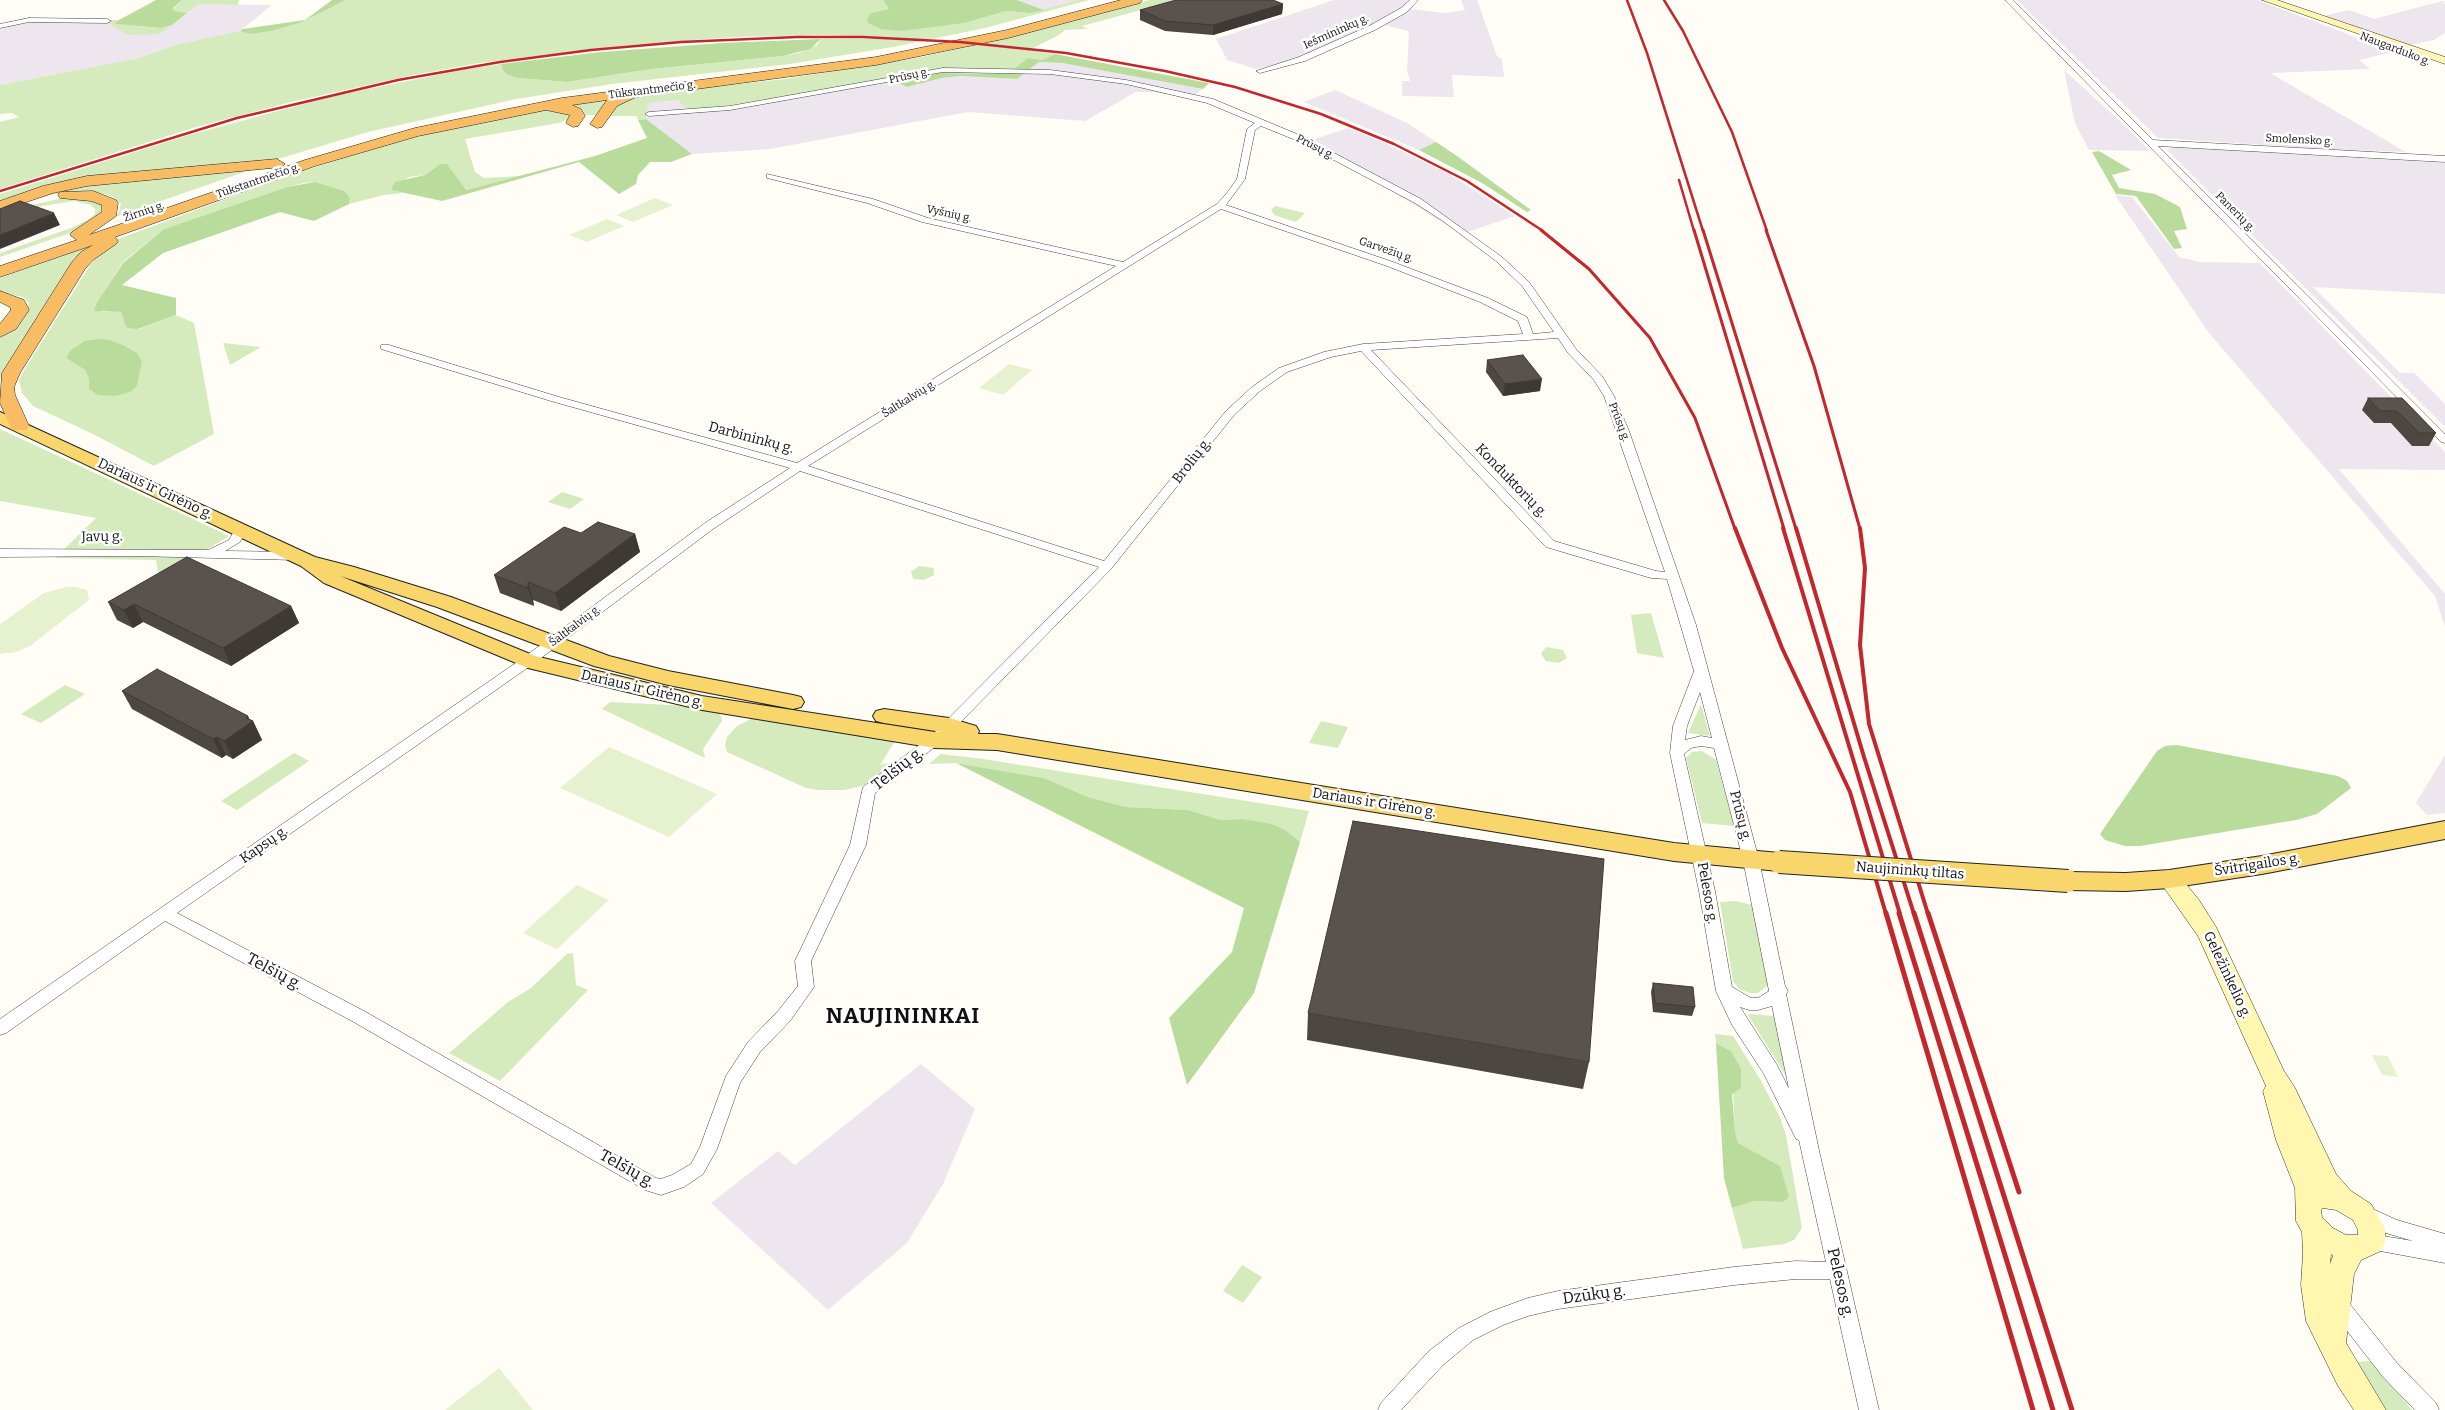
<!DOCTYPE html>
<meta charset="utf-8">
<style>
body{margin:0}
canvas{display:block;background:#fffdf5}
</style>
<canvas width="2445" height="1410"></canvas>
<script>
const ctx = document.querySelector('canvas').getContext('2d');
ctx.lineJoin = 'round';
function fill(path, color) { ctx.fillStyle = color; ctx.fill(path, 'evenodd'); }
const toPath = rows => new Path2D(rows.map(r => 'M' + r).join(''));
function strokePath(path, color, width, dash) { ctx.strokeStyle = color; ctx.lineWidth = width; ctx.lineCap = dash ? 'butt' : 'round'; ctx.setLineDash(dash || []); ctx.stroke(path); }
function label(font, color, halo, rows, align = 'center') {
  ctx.font = font + ' Bitter,serif'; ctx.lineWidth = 5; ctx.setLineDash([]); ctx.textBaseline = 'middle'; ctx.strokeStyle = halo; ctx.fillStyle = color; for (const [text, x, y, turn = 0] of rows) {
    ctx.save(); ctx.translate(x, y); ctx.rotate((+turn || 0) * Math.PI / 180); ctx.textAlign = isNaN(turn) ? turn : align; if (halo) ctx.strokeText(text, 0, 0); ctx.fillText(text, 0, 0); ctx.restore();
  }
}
fill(toPath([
 [1017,0,1078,0,1044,10],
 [1334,0,1417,0,1409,9,1446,13,1465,10,1461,0,1477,0,1497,56,1502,59,1504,77,1452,75,1454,97,1402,96,1402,81,1410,81,1407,71,1409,31,1384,25,1307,58,1256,69,1227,60,1216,39],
 [2017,0,2257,0,2319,23,2393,52,2359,60,2370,69,2270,73,2406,152,2326,149,2158,138],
 [2442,1,2445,2,2442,3,2445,4,2445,33,2434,40,2405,46,2323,16,2349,10,2374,19],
 [199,4,272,5,240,31,178,44,139,58,0,85,0,26,27,18,109,20,108,23,160,34],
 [1039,62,1062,63,1203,89,1190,98,1152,92,1136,92,1085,121,968,112,770,149,692,154,646,119,649,103,678,100,684,107,690,109,724,106,892,79,907,87,942,78,961,76,1017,79],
 [2064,70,2119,120,2150,151,2089,150,2075,123],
 [1335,90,1407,123,1436,142,1419,150,1304,102],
 [1348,128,1385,143,1449,174,1515,216,1461,234,1367,176,1303,143],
 [2172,147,2445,163,2445,294,2313,287,2400,373,2414,373,2445,404,2445,427,2167,150],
 [2115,195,2132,197,2179,257,2200,262,2260,263,2445,452,2445,470,2339,469,2445,594,2445,627,2435,596,2209,333],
 [2445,755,2445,813,2427,815,2416,803],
 [921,1064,975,1109,943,1184,907,1243,828,1310,711,1203,778,1151,795,1165]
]), '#eee6ef');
fill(toPath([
 [182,0,239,0,238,5,199,4,187,13,173,12,173,9],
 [346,0,883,0,889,9,871,13,946,25,965,23,1006,11,1030,13,1078,0,1089,0,985,28,893,47,790,64,612,84,516,99,368,132,268,162,120,175,0,202,0,194,189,135,334,96,467,69,501,64,503,71,508,75,517,78,567,82,652,69,783,56,799,53,817,45,821,39,879,39,885,37,824,35,732,37,620,46,479,63,413,75,295,101,196,127,0,189,0,122,19,117,12,113,0,114,0,85,139,58,178,44,240,31,249,34,302,22],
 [1149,0,1178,0,1082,26,1088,29,1065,30,1059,35,1029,50,1055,54,1042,60,1028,58,1007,74,937,73,724,106,690,109,684,107,678,100,649,103,646,119,638,120,636,116,608,116,614,107,636,95,785,79,922,57,1025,34],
 [109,20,119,20,116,24,161,28,172,25,160,34,128,35,108,23],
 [611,98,596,115,585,115,583,110,578,107,566,105],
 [547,108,569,111,571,118,559,123,465,139,475,172,484,178,522,176,465,190,447,164,440,164,425,175,409,177,391,189,403,193,384,195,349,204,350,198,315,182,304,183,287,187,164,229,123,262,97,302,102,312,121,312,125,325,139,329,176,315,194,323,214,434,154,466,93,434,33,406,22,393,19,380,23,372,91,264,104,246,118,239,293,174,379,147,429,133],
 [125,346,137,353,142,361,89,379,85,370,66,358],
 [250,170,115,217,119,212,121,204,113,197,101,193,74,191,32,198,85,184],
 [63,198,87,198,102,204,101,215,73,232,0,257,0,253,71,228,88,220,95,214,95,209,91,205,74,201,42,206,23,213,19,208],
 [1275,206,1305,213,1296,222,1274,215,1271,210],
 [93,245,22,342,0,378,0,337,17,326,24,318,29,303,23,297,0,292,0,278],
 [223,343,261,347,230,365],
 [0,429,125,487,229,536,159,578,156,560,55,558,96,518,0,501],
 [562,492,584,499,570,509,548,502],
 [919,566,934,568,934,575,924,580,913,579,911,572],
 [1651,613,1664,658,1637,653,1631,615],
 [1546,647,1563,650,1567,658,1559,663,1546,661,1541,654],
 [65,685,85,694,41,723,21,714],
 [610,702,690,706,715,710,720,714,722,721,703,749,705,758,602,709],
 [1701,704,1710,736,1688,733],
 [755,717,895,741,880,765,901,760,880,776,862,786,844,790,818,790,806,788,727,752,725,746,727,737,737,726],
 [1321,721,1348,727,1338,748,1309,743],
 [1702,751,1716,760,1734,826,1702,823,1686,758,1692,752],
 [294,753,309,761,237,810,221,801],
 [941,754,983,759,1309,811,1300,842,1287,831,1242,819,1221,820,1188,810,1126,807,1088,797,1044,778,956,763,929,764],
 [1736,901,1752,905,1768,985,1758,993,1750,993,1739,989,1733,981,1720,902],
 [573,953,576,985,588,990,500,1081,449,1053,508,1002,531,988,567,954],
 [1749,1014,1774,1016,1788,1079,1748,1015],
 [1715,1034,1733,1036,1760,1079,1780,1117,1786,1135,1802,1228,1794,1240,1784,1244,1743,1249,1732,1208,1754,1201,1783,1202,1772,1162,1738,1143,1735,1131,1731,1051,1716,1043],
 [1242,1265,1262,1277,1243,1303,1223,1291],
 [2372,1361,2412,1410,2384,1410,2354,1362]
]), '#d5ebbd');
fill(toPath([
 [156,0,182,0,173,8,173,11,187,13,172,25,161,28,115,24,119,20],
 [332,0,346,0,302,22,271,31,249,34,240,31,243,29,305,20],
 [883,0,1017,0,1044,10,1030,13,1006,11,965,23,901,31,881,29,868,23,867,20,871,13,889,9],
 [821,39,810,49,783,56,652,69,567,82,517,78,508,75,503,71,501,64,601,52,722,43],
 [1055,54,1209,83,1203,89,1062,63,1039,62,1017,79,961,76,942,78,907,87,895,81,937,73,1007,74,1028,58,1042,60],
 [646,119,692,154,671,162,650,162,638,175,636,184,619,194,579,162,442,201,391,190,395,182,425,175,440,164,447,164,466,190,595,156,647,138,638,120],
 [1436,142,1457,156,1531,210,1527,212,1482,183,1419,150],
 [2099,151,2131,170,2112,175,2119,188,2155,194,2180,207,2187,229,2174,231,2182,248,2174,249,2136,196,2116,194,2092,152],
 [315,182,344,191,350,198,349,204,314,221,280,212,163,253,122,285,176,298,176,315,138,329,128,328,125,325,121,312,94,311,97,302,123,263,164,229,287,187],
 [99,339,109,340,125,346,137,353,142,361,137,386,130,392,115,396,98,395,89,389,89,379,85,370,66,358,71,350,85,341],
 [2177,745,2338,776,2347,781,2351,788,2317,814,2296,820,2140,846,2125,846,2105,840,2100,834,2157,751,2165,746],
 [956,763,1044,778,1088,797,1126,807,1188,810,1221,820,1242,819,1272,824,1287,831,1300,842,1254,993,1187,1085,1169,1018,1232,952,1244,908],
 [1716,1043,1731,1051,1741,1069,1741,1088,1732,1094,1735,1131,1738,1143,1780,1166,1789,1197,1783,1202,1754,1201,1732,1208,1724,1178]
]), '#b9dc9c');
fill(toPath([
 [655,198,673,205,633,222,616,215],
 [607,219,624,226,587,242,569,235],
 [1009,364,1032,370,1003,395,979,388],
 [66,587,76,587,87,590,89,600,30,646,16,652,0,654,0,624,44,593],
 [609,747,717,794,669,837,560,788],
 [577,885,609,900,557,949,523,933],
 [2372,1055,2388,1056,2398,1077,2382,1075],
 [499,1368,533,1410,445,1410]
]), '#e6f2cf');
const minor = toPath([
 [1410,0,1418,0,1407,12,1375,30,1305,61,1260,73,1256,71,1299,57,1369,26,1401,8,1410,0],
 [2005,0,2013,0,2153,140,2445,156,2445,162,2158,146,2445,434,2445,443,2441,442,2005,0],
 [29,18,107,19,111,21,107,23,29,22,0,28,0,24,29,18],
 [943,68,1050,70,1126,80,1213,99,1304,137,1421,199,1502,257,1529,282,1576,349,1602,376,1614,396,1629,431,1679,576,1696,625,1728,744,1759,860,1785,986,1788,991,1786,994,1820,1155,1879,1410,1859,1410,1830,1279,1796,1279,1734,1285,1558,1309,1528,1316,1503,1325,1473,1340,1443,1365,1401,1410,1378,1410,1381,1403,1429,1351,1459,1328,1490,1312,1528,1298,1558,1291,1734,1267,1796,1261,1826,1262,1799,1140,1796,1139,1764,1074,1732,1025,1716,991,1699,891,1670,753,1673,726,1694,671,1667,579,1651,578,1546,547,1361,351,1331,357,1287,372,1260,391,1234,415,1111,569,940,743,875,793,866,845,811,961,814,987,790,1021,760,1052,740,1083,717,1149,703,1174,684,1187,661,1195,645,1190,352,1021,165,921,6,1033,0,1035,0,1019,523,658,705,523,790,468,551,401,381,349,381,345,389,345,559,397,797,463,1116,266,922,222,867,203,767,178,767,174,873,199,928,218,1123,262,1217,204,1227,193,1237,179,1247,129,1255,123,1207,103,1126,84,1050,74,943,72,730,110,649,116,645,114,649,112,730,106,943,68],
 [1261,126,1298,141,1415,203,1443,221,1496,261,1522,286,1554,332,1533,334,1527,317,1488,298,1393,262,1226,205,1245,179,1255,130,1261,126],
 [1221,209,1387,266,1480,302,1518,321,1523,334,1363,344,1324,352,1279,368,1252,387,1226,411,1104,561,808,466,1221,209],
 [1558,338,1568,353,1594,380,1604,396,1665,572,1656,571,1554,541,1371,350,1558,338],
 [800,471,1099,567,930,737,863,787,850,845,795,961,798,986,778,1011,748,1042,726,1076,700,1147,691,1164,672,1175,661,1179,656,1178,364,1011,177,913,533,664,713,529,800,471],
 [1700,692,1712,738,1701,736,1685,740,1687,726,1700,692],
 [1701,746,1714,748,1743,860,1769,991,1758,998,1751,998,1732,987,1715,891,1684,754,1691,748,1701,746],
 [1772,1006,1789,1089,1777,1065,1740,1007,1749,1010,1758,1010,1772,1006],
 [241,525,247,529,240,542,225,551,297,552,303,556,297,560,136,556,0,557,0,549,208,550,229,540,237,526,241,525],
 [2366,1206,2397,1220,2445,1234,2445,1263,2364,1248,2362,1242,2364,1236,2371,1234,2413,1241,2386,1233,2359,1220,2357,1214,2359,1208,2366,1206],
 [2338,1295,2345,1298,2397,1363,2436,1403,2439,1410,2415,1410,2383,1377,2331,1310,2328,1304,2331,1298,2338,1295]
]);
const secondary = toPath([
 [2262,0,2277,0,2445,57,2445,64,2262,0],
 [2169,871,2177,873,2199,900,2216,927,2284,1071,2295,1088,2336,1174,2351,1191,2371,1204,2385,1228,2385,1242,2381,1251,2361,1260,2354,1274,2346,1343,2386,1410,2354,1410,2338,1386,2306,1321,2301,1285,2303,1254,2302,1232,2296,1221,2295,1188,2276,1140,2263,1091,2266,1086,2198,936,2158,879,2161,873,2169,871],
 [2323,1208,2336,1210,2353,1220,2358,1230,2358,1235,2346,1235,2333,1228,2322,1217,2321,1210,2323,1208],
 [2331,1254,2333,1256,2330,1264,2331,1254]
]);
const primary = toPath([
 [0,412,315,557,354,567,451,597,609,656,668,671,793,695,801,697,804,702,801,707,793,709,668,685,594,666,437,607,340,576,535,656,702,696,935,732,942,732,884,723,876,721,873,716,876,711,884,709,949,718,976,726,979,731,978,734,997,734,1674,843,1779,853,1788,856,1791,862,1788,868,1779,871,1674,861,997,750,935,748,702,710,528,668,324,583,301,566,0,424,0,412],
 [2445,821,2445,839,2262,874,2169,888,2126,891,2068,890,2059,888,2055,881,2059,874,2068,872,2126,873,2169,870,2262,856,2445,821]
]);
const trunk = toPath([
 [1121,0,1142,0,1140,3,1008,38,876,65,636,97,617,106,602,127,597,128,590,124,607,100,572,105,581,109,585,116,578,126,573,127,566,123,570,115,546,110,418,136,315,166,115,237,118,241,116,244,93,260,85,269,20,373,14,387,15,395,29,426,26,430,12,430,0,403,2,373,72,262,81,252,93,245,0,277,0,266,77,240,70,235,72,232,102,212,102,205,91,201,60,198,58,195,60,192,93,191,116,200,118,203,116,216,89,235,305,160,415,128,562,98,876,57,1007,30,1121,0],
 [277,159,285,164,282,167,87,186,53,193,0,211,0,201,43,186,87,176,277,159],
 [0,291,24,300,29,310,16,329,0,337,0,324,11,310,10,307,0,302,0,291]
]);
strokePath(minor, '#444', 1);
strokePath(secondary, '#333', 1);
strokePath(primary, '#222', 2);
strokePath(trunk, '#222', 1);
fill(minor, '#fff');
fill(secondary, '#fff6b0');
fill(primary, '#f9d66b');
fill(trunk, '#f7bc64');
strokePath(toPath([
 [1627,0,1647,53,1703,231],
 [1664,0,1683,31,1732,132,1767,231],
 [1679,180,1694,231],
 [0,191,237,118,398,80,500,62,591,50,681,42,797,37,863,37,960,42,1066,53,1165,71,1235,87,1321,114,1394,144,1467,181,1543,231]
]), '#c4262e', 2.5);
strokePath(toPath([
 [1541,230,1589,269,1650,338,1695,418,1735,529],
 [1694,230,1784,529],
 [1703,230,1796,529],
 [1766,230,1814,366,1860,529]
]), '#c4262e', 3);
strokePath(toPath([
 [1735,528,1782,648,1850,792,1886,914],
 [1783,528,1900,914],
 [1796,528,1864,757,1914,914],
 [1860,528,1865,568,1860,645,1869,724,1928,914]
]), '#c4262e', 4);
strokePath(toPath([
 [1886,913,2033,1410],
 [1899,913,2053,1410],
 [1914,913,2072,1410],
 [1928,913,2019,1192]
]), '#c4262e', 5);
const primaryBridge = toPath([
 [1779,862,2068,881]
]);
strokePath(primaryBridge, '#222', 24, []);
strokePath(primaryBridge, '#f9d66b', 22);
fill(toPath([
 [1283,4,1282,14,1213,35,1165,31,1140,20,1140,10],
 [1487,360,1540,391,1503,396,1486,372],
 [2368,398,2402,398,2436,433,2429,446,2412,446,2391,423,2374,423,2362,410],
 [581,533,635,534,640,552,561,611,533,600,534,606,500,593,494,575],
 [108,602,291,606,299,623,231,666,143,622,133,628,117,620],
 [122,691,248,716,249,719,253,721,262,740,233,759,226,755,222,758,132,709],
 [1653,983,1695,1007,1692,1016,1653,1012,1651,992],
 [1308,1013,1589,1062,1583,1089,1307,1040]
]), '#4d4742');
fill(toPath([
 [1283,4,1282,14,1213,35,1213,25],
 [54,213,60,225,0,249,0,235],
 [1542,379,1540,391,1503,396,1505,384],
 [635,534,640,552,561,611,555,593],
 [528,582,533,600,534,606,528,588],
 [134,604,143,622,133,628,124,610],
 [291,606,299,623,231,666,223,648],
 [248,716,251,723,253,721,262,740,233,759,224,741],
 [217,737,226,755,222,758,213,739]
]), '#3f3936');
const building = toPath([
 [1176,0,1273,0,1283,4,1213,25,1165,21,1140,10,1176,0],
 [20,201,54,213,0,235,0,209,20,201],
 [1523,355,1542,379,1505,384,1487,360,1523,355],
 [2368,398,2402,398,2436,433,2419,433,2397,411,2380,411,2368,398],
 [598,522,635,534,555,593,528,582,528,588,494,575,564,527,581,533,598,522],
 [187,557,291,606,223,648,134,604,124,610,108,602,187,557],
 [157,669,248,716,246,718,253,721,224,741,217,737,213,739,122,691,157,669],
 [1353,821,1604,859,1589,1062,1308,1013,1353,821],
 [1653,983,1693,987,1695,1007,1655,1003,1653,983]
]);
fill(building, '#5a524d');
strokePath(building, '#3f3936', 1);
label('11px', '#111', '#fff', [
 ["Iešmininkų g.",1336,32,-24],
 ["Naugarduko g.",2395,49,21],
 ["Prūsų g.",909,76,-12],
 ["Tūkstantmečio g.",652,90,-7],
 ["Smolensko g.",2299,140,3],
 ["Prūsų g.",1315,147,27],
 ["Tūkstantmečio g.",258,181,-19],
 ["Žirnių g.",144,212,-19],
 ["Panerių g.",2235,212,45],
 ["Vyšnių g.",949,214,12],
 ["Garvežių g.",1386,250,19],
 ["Šaltkalvių g.",909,399,-32],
 ["Prūsų g.",1619,422,69],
 ["Šaltkalvių g.",575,626,-37]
]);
label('14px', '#111', '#fff', [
 ["Darbininkų g.",751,438,15],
 ["Brolių g.",1192,461,-52],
 ["Konduktorių g.",1511,481,46],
 ["Dariaus ir Girėno g.",155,489,25],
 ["Javų g.",102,537,-1],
 ["Dariaus ir Girėno g.",642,689,13],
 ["Dariaus ir Girėno g.",1374,803,9],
 ["Prūsų g.",1740,816,76],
 ["Kapsų g.",264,845,-35],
 ["Švitrigailos g.",2257,865,-9],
 ["Naujininkų tiltas",1910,871,4],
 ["Pelesos g.",1707,893,80],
 ["Geležinkelio g.",2227,975,65]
]);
label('16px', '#111', '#fff', [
 ["Telšių g.",898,769,-38],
 ["Telšių g.",274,972,28],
 ["Telšių g.",627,1169,29],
 ["Pelesos g.",1840,1283,77],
 ["Dzūkų g.",1594,1295,-8]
]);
ctx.letterSpacing = '1px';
label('bold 22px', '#111', '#fff', [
 ["NAUJININKAI",903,1017]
]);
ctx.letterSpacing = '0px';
</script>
